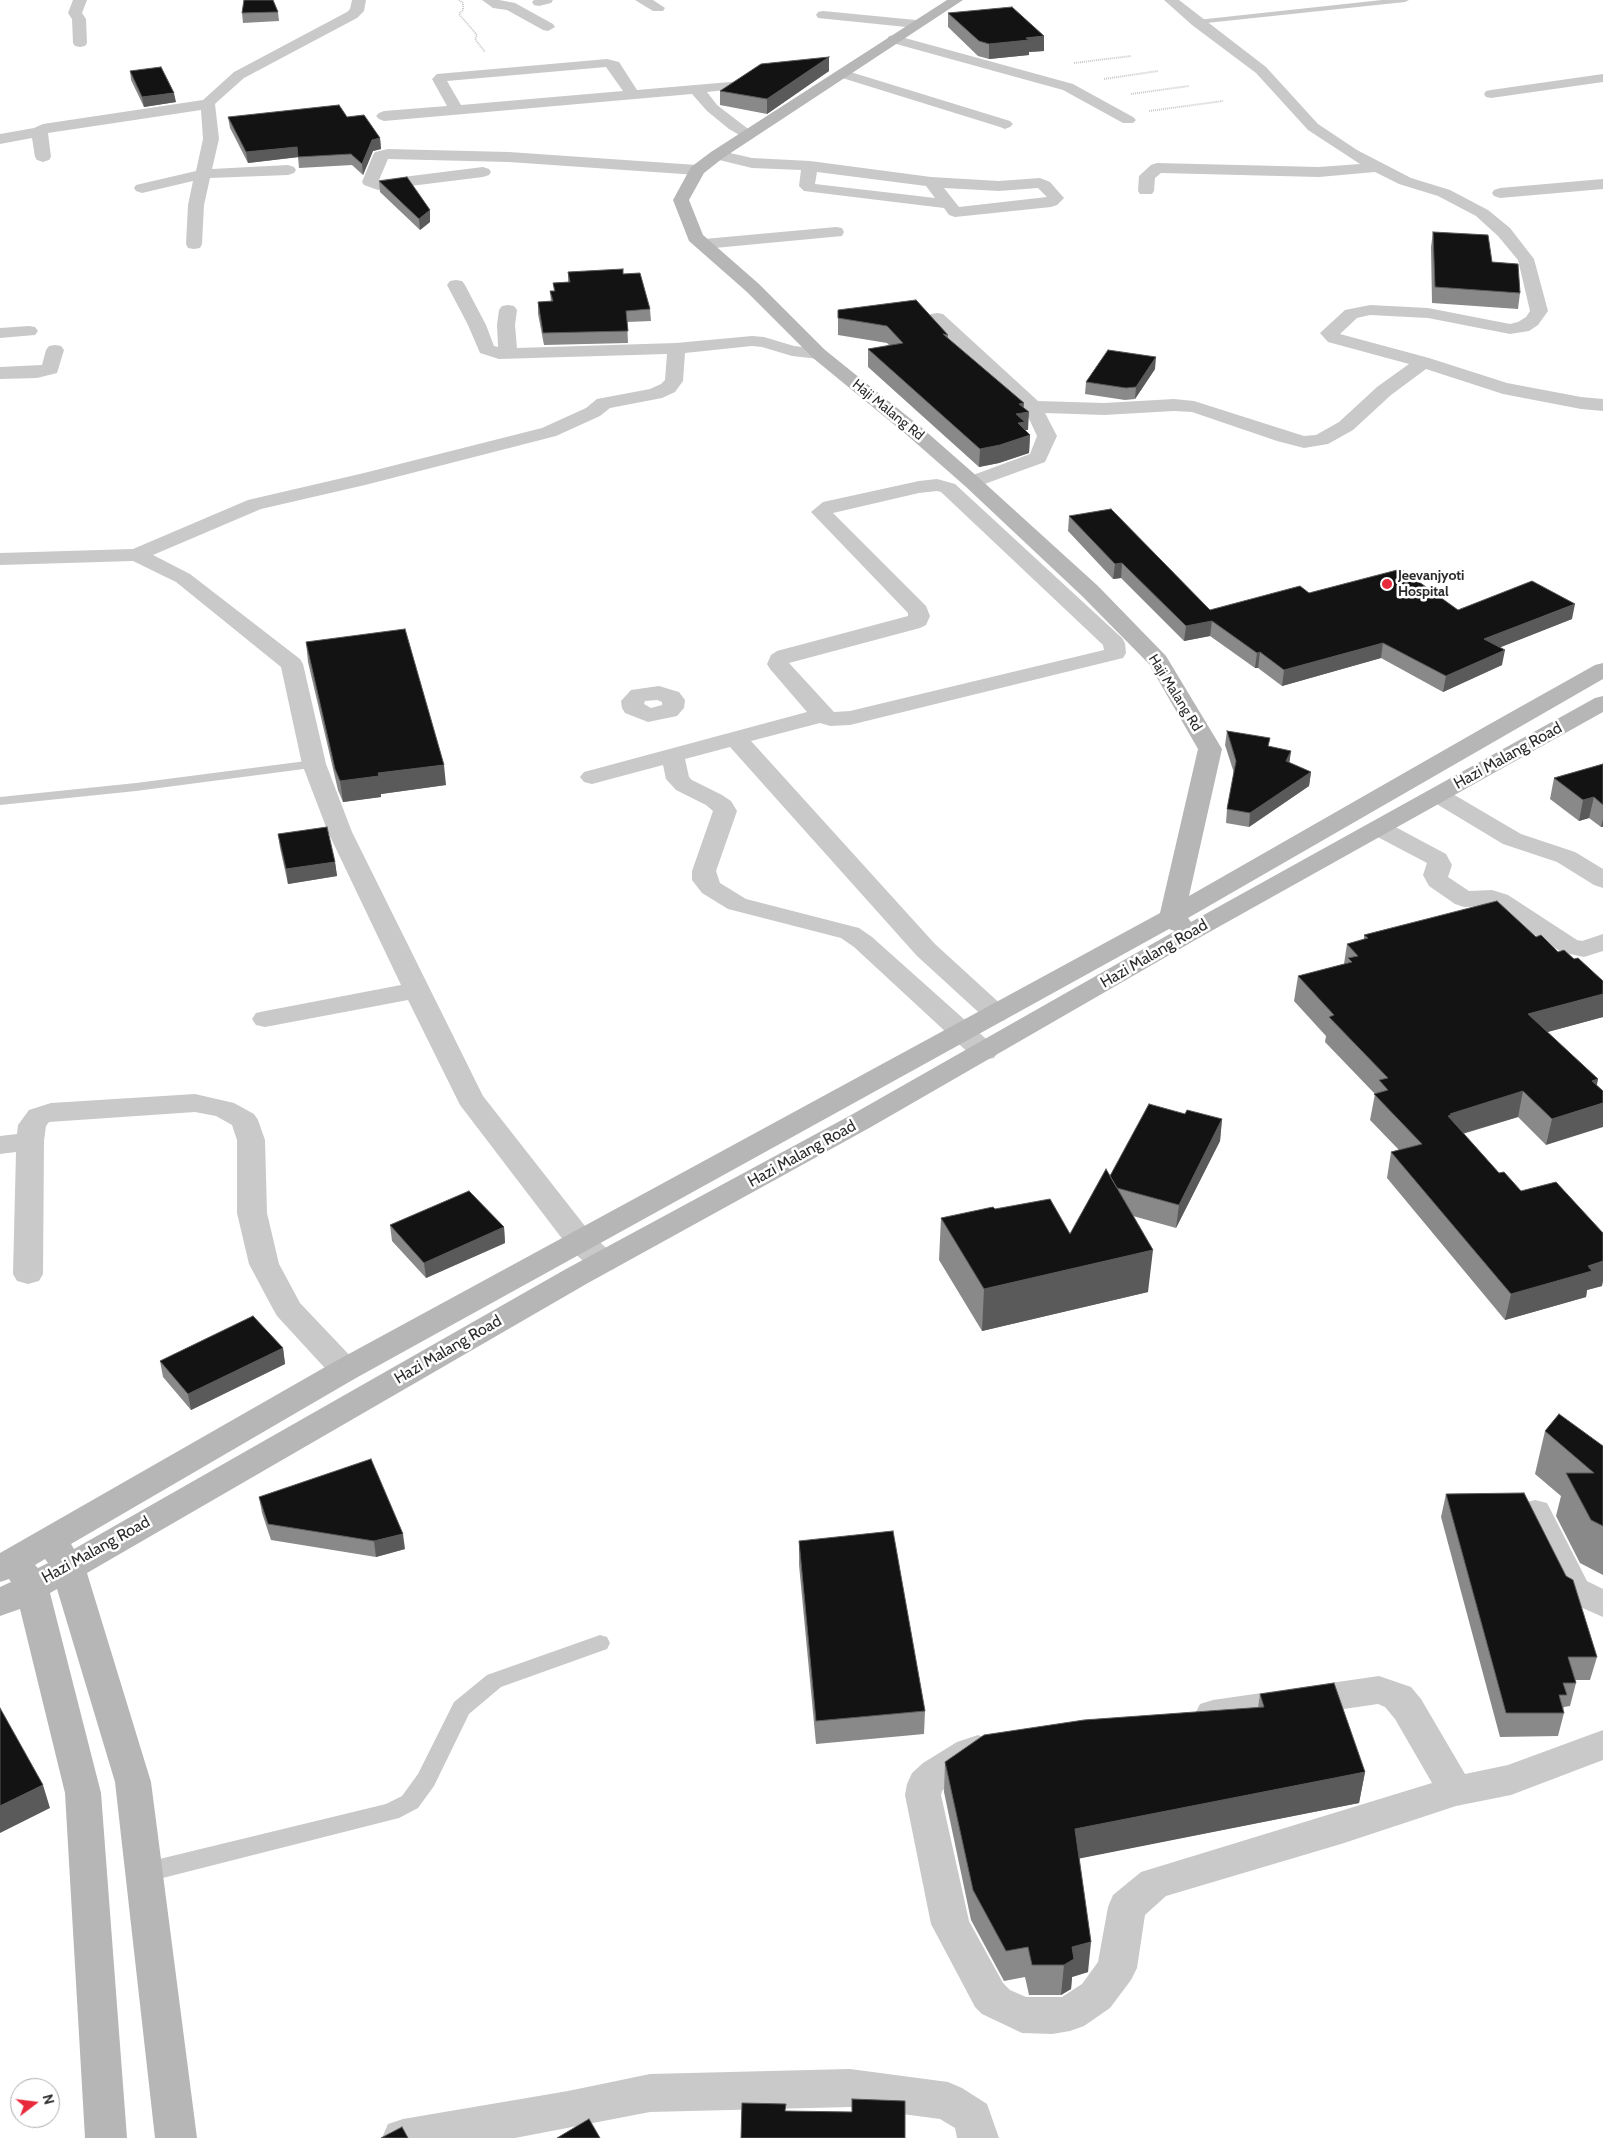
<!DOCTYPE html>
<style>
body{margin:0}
#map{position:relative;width:1603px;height:2138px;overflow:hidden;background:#fff;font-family:Cabin,sans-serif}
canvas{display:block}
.north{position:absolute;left:10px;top:2078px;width:50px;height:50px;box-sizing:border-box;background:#fff;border:1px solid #ababab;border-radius:50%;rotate:75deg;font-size:14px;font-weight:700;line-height:20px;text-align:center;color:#2c2c2c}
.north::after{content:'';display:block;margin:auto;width:18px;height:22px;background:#e8293b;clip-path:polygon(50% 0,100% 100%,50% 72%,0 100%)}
</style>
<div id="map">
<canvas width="1603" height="2138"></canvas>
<div class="north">N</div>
</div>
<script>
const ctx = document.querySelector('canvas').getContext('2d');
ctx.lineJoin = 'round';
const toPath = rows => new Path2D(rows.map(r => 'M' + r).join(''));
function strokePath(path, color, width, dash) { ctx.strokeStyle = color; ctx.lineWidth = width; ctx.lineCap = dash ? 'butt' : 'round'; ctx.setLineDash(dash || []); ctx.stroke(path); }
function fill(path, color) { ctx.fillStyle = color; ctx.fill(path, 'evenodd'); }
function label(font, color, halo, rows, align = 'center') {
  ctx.font = font + ' Cabin,sans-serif'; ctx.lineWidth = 5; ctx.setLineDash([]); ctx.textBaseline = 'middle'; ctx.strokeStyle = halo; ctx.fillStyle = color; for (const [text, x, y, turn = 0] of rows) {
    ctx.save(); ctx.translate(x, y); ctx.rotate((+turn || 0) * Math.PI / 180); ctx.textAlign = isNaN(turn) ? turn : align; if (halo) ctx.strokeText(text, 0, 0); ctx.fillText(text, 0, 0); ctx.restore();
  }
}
strokePath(toPath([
 [459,0,463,3,463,10,459,14,477,35,475,39,485,52],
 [1074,63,1131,56],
 [1104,79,1158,71],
 [1131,94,1189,86],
 [1149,111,1223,101]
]), '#c9c9c9', 2, [1, 1]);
fill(toPath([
 [1382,0,1409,0,1405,2,1197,24,1193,22,1197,20,1382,0],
 [314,760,321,764,319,767,136,791,0,805,0,797,136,783,314,760],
 [600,1635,607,1637,610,1643,607,1649,501,1687,469,1714,434,1786,418,1808,399,1818,143,1883,135,1880,132,1873,135,1866,143,1863,386,1804,402,1796,418,1774,454,1702,487,1675,600,1635]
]), '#c9c9c9');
fill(toPath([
 [73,0,87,0,82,13,86,19,87,43,85,46,80,47,75,46,73,43,72,19,68,13,73,0],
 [352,0,366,0,364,11,357,18,244,78,217,102,215,104,219,139,212,169,288,165,294,167,296,170,294,173,288,175,210,178,204,205,202,244,200,248,194,249,188,248,186,244,188,205,193,181,142,193,136,191,134,188,136,185,196,171,203,139,201,110,48,133,51,157,49,160,43,162,37,160,35,157,32,138,0,144,0,134,34,128,43,124,203,100,234,72,347,12,350,9,352,0],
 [482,0,499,0,515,3,553,24,555,27,548,31,543,30,507,10,493,8,482,0],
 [534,0,553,0,551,3,539,6,534,5,532,2,534,0],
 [635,0,653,0,665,8,663,11,653,11,635,0],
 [1164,0,1179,0,1266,67,1318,124,1357,150,1411,178,1450,190,1488,210,1510,228,1534,259,1548,311,1538,325,1529,331,1510,334,1428,318,1370,315,1357,318,1340,334,1429,358,1507,383,1581,397,1603,399,1603,411,1581,409,1503,394,1426,369,1391,395,1353,430,1328,444,1304,448,1277,441,1192,412,1174,411,1104,415,1045,413,1057,436,1045,462,979,486,972,488,965,486,962,482,965,478,1030,454,1037,436,1025,410,931,322,928,318,931,314,937,313,943,314,1038,401,1104,403,1174,399,1194,401,1304,436,1316,435,1339,422,1377,387,1409,364,1328,342,1320,333,1345,310,1370,305,1428,308,1510,324,1518,322,1526,317,1530,311,1518,260,1498,236,1476,216,1438,196,1399,184,1375,172,1319,177,1161,173,1155,178,1154,191,1152,194,1140,194,1138,191,1139,176,1151,165,1157,163,1319,167,1360,164,1308,130,1256,73,1192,25,1164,0],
 [823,11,916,20,923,24,916,28,818,18,816,15,818,12,823,11],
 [894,35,1073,84,1133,117,1136,120,1133,123,1123,123,1063,90,889,42,887,39,889,36,894,35],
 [607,59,619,62,637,90,730,82,735,83,737,86,735,89,707,92,717,105,756,135,753,138,748,140,729,129,707,111,692,94,384,121,379,119,376,116,379,113,384,111,447,106,432,79,437,74,607,59],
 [606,67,623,91,461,105,447,81,606,67],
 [844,70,1010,121,1013,124,1010,127,1005,129,1000,127,839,77,837,74,839,71,844,70],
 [1603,74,1603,82,1491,98,1486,97,1484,94,1486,91,1491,90,1603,74],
 [388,149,509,152,697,165,703,167,705,170,703,173,697,175,509,162,388,159,379,180,483,167,489,169,491,172,489,175,483,177,378,190,364,185,362,182,373,155,375,152,388,149],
 [717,150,752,158,810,161,931,177,999,181,1040,178,1050,182,1064,198,1057,205,1051,207,955,217,949,215,944,208,804,191,799,186,801,170,752,168,711,158,709,155,711,152,717,150],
 [817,172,926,186,935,198,815,184,817,172],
 [944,188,999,191,1038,188,1047,197,959,207,944,188],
 [1603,179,1603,189,1500,198,1494,196,1492,193,1494,190,1500,188,1603,179],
 [836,227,842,228,844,232,842,236,704,249,698,248,696,244,698,240,704,239,836,227],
 [456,280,462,281,465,285,486,325,494,346,498,347,497,325,499,310,502,306,508,305,514,306,517,310,515,325,517,348,676,343,752,336,764,337,794,346,819,349,825,350,828,354,825,358,819,359,792,356,762,347,752,346,685,353,683,381,675,392,662,398,610,408,600,416,556,436,365,485,261,509,153,555,190,574,300,659,303,664,326,764,352,832,483,1096,592,1235,614,1255,618,1262,614,1269,603,1272,592,1269,570,1249,460,1105,408,1000,265,1027,256,1025,252,1019,256,1013,265,1011,401,985,328,832,302,764,281,667,176,582,133,561,0,565,0,553,133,549,248,500,364,473,542,428,586,408,597,399,650,389,661,384,665,380,667,354,499,359,480,353,468,325,447,285,450,281,456,280],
 [29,326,35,327,38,331,35,335,0,338,0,328,29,326],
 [55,345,61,346,64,350,57,373,37,378,0,379,0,367,42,365,46,350,49,346,55,345],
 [937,479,955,484,1122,638,1125,643,1126,653,1123,658,850,725,830,726,820,723,751,741,935,944,1005,1008,1009,1014,1005,1020,996,1022,987,1020,917,956,730,747,685,759,689,777,692,780,722,795,731,801,737,811,716,871,720,883,746,899,859,928,872,937,994,1046,998,1052,994,1058,984,1060,974,1058,854,947,841,938,728,909,702,893,692,880,692,871,713,811,706,805,676,790,666,779,663,765,592,784,584,782,580,777,584,772,807,712,770,669,767,664,771,655,777,651,908,616,908,613,811,512,823,502,919,481,937,479],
 [937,491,941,492,1103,645,1104,650,850,711,834,712,789,663,920,628,926,625,930,616,926,606,833,513,919,493,937,491],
 [659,686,679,692,685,700,684,708,677,716,648,722,625,713,622,708,621,701,631,690,659,686],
 [657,700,662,702,662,705,651,708,644,704,645,701,657,700],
 [1438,788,1446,790,1521,834,1575,852,1603,869,1603,888,1594,885,1557,862,1503,844,1430,800,1426,795,1430,790,1438,788],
 [1379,821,1388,823,1446,854,1452,865,1448,877,1469,891,1492,890,1508,895,1577,940,1582,941,1603,934,1603,951,1584,957,1561,952,1490,906,1464,907,1455,904,1429,886,1423,875,1427,863,1370,833,1367,828,1370,823,1379,821],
 [195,1094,234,1103,254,1114,258,1120,265,1140,267,1213,279,1264,300,1303,356,1362,361,1370,356,1378,345,1381,334,1378,277,1316,273,1309,249,1264,237,1213,237,1140,232,1125,216,1116,195,1112,49,1122,46,1126,44,1141,43,1274,39,1281,28,1284,17,1281,13,1274,16,1152,0,1154,0,1136,17,1134,18,1125,29,1110,51,1103,195,1094],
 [1535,1500,1547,1503,1587,1581,1603,1589,1603,1617,1562,1599,1518,1512,1523,1503,1535,1500],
 [1379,1676,1411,1687,1421,1699,1465,1774,1508,1765,1603,1730,1603,1760,1511,1795,1456,1806,1341,1844,1166,1896,1145,1915,1137,1968,1131,1980,1110,2008,1084,2026,1070,2031,1052,2034,1022,2033,982,2014,975,2007,931,1924,905,1795,907,1784,912,1773,923,1763,957,1742,978,1735,991,1740,996,1750,991,1760,981,1764,949,1785,942,1791,941,1795,969,1921,1003,1983,1010,1990,1026,1997,1062,1997,1082,1984,1098,1962,1108,1907,1113,1895,1141,1872,1432,1783,1395,1719,1385,1707,1378,1704,1213,1728,1200,1724,1195,1714,1200,1704,1213,1700,1379,1676],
 [850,2069,948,2082,962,2088,987,2104,999,2138,957,2138,955,2128,940,2119,850,2107,650,2112,515,2138,382,2138,388,2124,403,2119,568,2091,650,2074,850,2069]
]), '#c9c9c9');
fill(toPath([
 [947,0,963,0,723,158,704,173,689,200,703,235,759,284,825,350,922,428,979,478,1098,586,1166,656,1222,749,1189,896,1488,725,1595,665,1603,663,1603,679,1188,918,1191,922,1595,698,1603,696,1603,712,1197,939,871,1127,588,1283,87,1573,151,1782,197,2138,155,2138,115,1782,57,1589,50,1593,101,1793,127,2138,85,2138,65,1793,20,1609,0,1616,0,1587,11,1582,9,1579,0,1582,0,1553,334,1362,1160,913,1198,749,1149,664,1082,596,965,486,908,436,813,358,747,292,689,241,673,200,691,167,711,152,947,0],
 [1169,929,1175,931,851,1115,566,1269,74,1549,71,1544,356,1378,1169,929],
 [45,1559,48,1563,38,1568,35,1565,45,1559]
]), '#b6b6b6');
fill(toPath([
 [278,12,279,21,243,23,242,13],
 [948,13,1044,51,1029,52,1029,55,989,59,978,56,948,27],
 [829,57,829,71,767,114,720,105,720,91],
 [130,71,176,102,144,107,131,80],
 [228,117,347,117,380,138,381,149,373,151,363,175,352,165,299,168,298,157,248,163,230,128],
 [379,181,430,210,430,222,420,230,380,192],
 [1433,232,1492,262,1520,293,1518,309,1432,303,1431,247],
 [568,272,623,274,650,309,651,321,627,322,628,343,544,345,538,314,538,302,551,302,550,291,554,291,553,283,568,282],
 [838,310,948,335,948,339,1023,408,1028,430,1025,430,1030,435,1029,453,999,463,979,467,868,367,868,349,890,346,887,343,838,335],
 [1155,369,1135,399,1125,400,1085,394,1086,382],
 [1069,516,1210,610,1309,593,1458,610,1572,619,1500,647,1502,665,1443,692,1381,658,1282,686,1258,668,1255,668,1210,636,1184,641,1121,578,1113,579,1068,531],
 [306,642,446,785,381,794,381,797,343,802,338,790,308,662],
 [1227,731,1269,747,1291,751,1289,763,1311,772,1309,786,1249,827,1226,823,1227,809,1234,773,1225,745],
 [1603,764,1603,827,1601,827,1589,818,1579,821,1550,799,1554,778],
 [278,834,335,862,337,876,288,884,280,848],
 [1364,935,1536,937,1558,952,1574,959,1603,981,1603,1017,1547,1032,1598,1079,1597,1085,1546,1145,1518,1117,1463,1134,1499,1173,1521,1191,1603,1233,1603,1280,1602,1286,1587,1290,1586,1297,1505,1320,1387,1178,1391,1152,1399,1150,1370,1120,1375,1094,1325,1042,1326,1036,1294,1001,1298,976,1344,964,1347,944,1364,940],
 [1185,1114,1222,1119,1220,1141,1176,1228,1133,1216,1148,1292,982,1331,939,1260,941,1218,995,1209,1070,1234,1110,1176],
 [390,1225,504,1227,505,1243,426,1278,392,1241],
 [283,1348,285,1364,191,1410,163,1377,160,1361],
 [1545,1431,1603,1446,1603,1575,1580,1563,1556,1516,1561,1496,1535,1474],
 [1446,1494,1597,1657,1590,1680,1575,1680,1576,1683,1570,1706,1564,1707,1563,1709,1564,1713,1558,1736,1500,1737,1441,1517],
 [259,1497,405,1549,376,1557,271,1540,262,1513],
 [799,1541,925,1711,924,1734,816,1744,799,1565],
 [1260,1694,1365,1772,1359,1803,1079,1858,1088,1972,1072,1977,1071,1989,1061,1995,1029,1995,1025,1977,1004,1981,971,1920,944,1792,945,1762,1258,1708]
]), '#898989');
fill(toPath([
 [1044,36,1044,51,1029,52,1029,55,989,59,989,44,1026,38],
 [829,57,829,71,767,114,767,99],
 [174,93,176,102,144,107,142,97],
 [380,138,381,149,373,151,363,175,362,164,372,140],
 [297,147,299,157,248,163,246,152],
 [430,210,430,222,420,230,419,219],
 [1156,357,1155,369,1135,399,1136,387],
 [1024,403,1023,413,1029,412,1028,430,1024,430,1030,435,1029,453,999,463,979,467,980,449,1016,414,1019,404],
 [1122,563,1121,578,1113,579,1115,564],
 [1575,604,1572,619,1481,655,1484,639],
 [1212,621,1210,636,1184,641,1186,626],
 [1383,643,1381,658,1282,686,1284,670],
 [1505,650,1502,665,1443,692,1446,676],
 [1260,652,1258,668,1255,668,1257,653],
 [1291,751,1289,765,1286,761],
 [444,765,446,785,381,794,381,797,343,802,340,781,378,773],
 [1311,772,1309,786,1249,827,1250,813],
 [1594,797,1589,818,1579,821,1583,800],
 [1603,819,1603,827,1601,827],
 [335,862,337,876,288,884,286,869],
 [1603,994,1603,1017,1522,1039,1528,1014],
 [1598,1079,1592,1104,1592,1081],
 [1523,1091,1518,1117,1447,1138,1448,1116,1450,1114],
 [1603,1103,1603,1127,1546,1145,1552,1119],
 [1222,1119,1220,1141,1176,1228,1179,1205],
 [504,1227,505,1243,426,1278,424,1263],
 [1153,1250,1148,1292,982,1331,984,1289],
 [1603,1257,1603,1280,1602,1286,1587,1290,1586,1297,1505,1320,1511,1294,1588,1266],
 [283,1348,285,1364,191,1410,188,1394],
 [403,1534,405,1549,376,1557,374,1541],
 [1365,1772,1359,1803,1072,1860,1075,1829],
 [43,1785,50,1808,0,1833,0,1806],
 [1091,1942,1088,1972,1072,1977,1071,1989,1061,1995,1064,1965,1072,1947]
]), '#5a5a5a');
const building = toPath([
 [244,0,273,0,278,12,242,13,244,0],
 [1012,7,1044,36,1026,38,1029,40,989,44,979,41,948,13,1012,7],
 [829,57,767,99,720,91,761,64,829,57],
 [161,67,174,93,142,97,130,71,161,67],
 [339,105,347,117,364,115,380,138,372,140,362,164,351,154,298,157,297,147,246,152,228,117,339,105],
 [407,177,430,210,419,219,379,181,407,177],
 [1433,232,1488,235,1492,262,1518,264,1520,293,1435,287,1433,232],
 [623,269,623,274,640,273,650,309,626,311,628,331,543,333,538,302,553,301,550,291,555,291,553,283,570,282,568,272,623,269],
 [916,300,948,335,943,334,1024,403,1019,404,1029,412,1016,414,1025,422,1018,423,1030,435,1000,445,980,449,868,349,903,343,887,326,838,318,838,310,916,300],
 [1108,350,1156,357,1136,387,1126,388,1086,382,1108,350],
 [1111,509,1210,610,1300,586,1309,593,1401,569,1458,610,1532,581,1575,604,1484,639,1505,650,1446,676,1383,643,1284,670,1260,652,1257,653,1212,621,1186,626,1122,563,1115,564,1069,516,1111,509],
 [405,629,444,765,378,773,379,776,340,781,335,769,306,642,405,629],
 [1227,731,1270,738,1268,746,1291,751,1286,761,1311,772,1250,813,1227,809,1236,761,1227,731],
 [1603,764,1603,805,1594,797,1583,800,1554,778,1603,764],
 [327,827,335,862,286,869,278,834,327,827],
 [1497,901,1536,937,1541,935,1558,952,1564,950,1574,959,1578,958,1603,981,1603,994,1528,1014,1598,1079,1592,1081,1603,1091,1603,1103,1552,1119,1523,1091,1450,1114,1452,1115,1448,1116,1499,1173,1504,1172,1521,1191,1556,1182,1603,1233,1603,1261,1588,1266,1592,1271,1511,1294,1391,1152,1422,1144,1374,1094,1388,1090,1379,1080,1388,1078,1329,1017,1334,1015,1298,976,1352,962,1348,958,1358,956,1347,944,1368,938,1364,935,1497,901],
 [1149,1104,1185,1114,1187,1110,1222,1119,1179,1205,1117,1188,1110,1176,1149,1104],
 [1106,1169,1153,1250,984,1289,941,1218,993,1207,995,1209,1050,1199,1070,1234,1106,1169],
 [469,1191,504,1227,424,1263,390,1225,469,1191],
 [253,1316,283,1348,188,1394,160,1361,253,1316],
 [1559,1414,1603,1446,1603,1526,1591,1520,1566,1473,1594,1473,1545,1431,1559,1414],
 [371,1459,403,1534,374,1541,268,1524,259,1497,371,1459],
 [1524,1493,1566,1576,1573,1580,1597,1657,1568,1657,1576,1683,1563,1683,1567,1695,1559,1695,1564,1713,1506,1713,1446,1494,1524,1493],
 [893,1531,925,1711,816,1721,799,1541,893,1531],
 [1334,1683,1365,1772,1075,1829,1091,1942,1072,1947,1074,1959,1064,1965,1032,1965,1028,1947,1006,1951,973,1890,945,1762,984,1735,1084,1720,1264,1707,1260,1694,1334,1683],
 [0,1708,43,1785,0,1806,0,1708],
 [852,2099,905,2101,905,2138,741,2138,742,2103,786,2104,785,2111,852,2112,852,2099],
 [589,2119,600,2138,557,2138,589,2119],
 [402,2127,408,2138,381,2138,402,2127]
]);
fill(building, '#131313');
strokePath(building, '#5a5a5a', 1);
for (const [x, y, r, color] of [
 [1387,584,6,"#e8293b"]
]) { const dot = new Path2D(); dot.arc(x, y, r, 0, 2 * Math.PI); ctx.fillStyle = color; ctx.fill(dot); strokePath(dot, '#fff', 2); }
label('14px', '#2c2c2c', '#fff', [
 ["Haji Malang Rd",888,410,39],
 ["Haji Malang Rd",1175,693,58]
]);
label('bold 14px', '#2c2c2c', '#fff', [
 ["Jeevanjyoti",1398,576],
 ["Hospital",1398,592]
], 'left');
label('16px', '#2c2c2c', '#fff', [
 ["Hazi Malang Road",1508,756,-29],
 ["Hazi Malang Road",1154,954,-30],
 ["Hazi Malang Road",802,1154,-29],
 ["Hazi Malang Road",448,1350,-30],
 ["Hazi Malang Road",96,1550,-29]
]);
</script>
